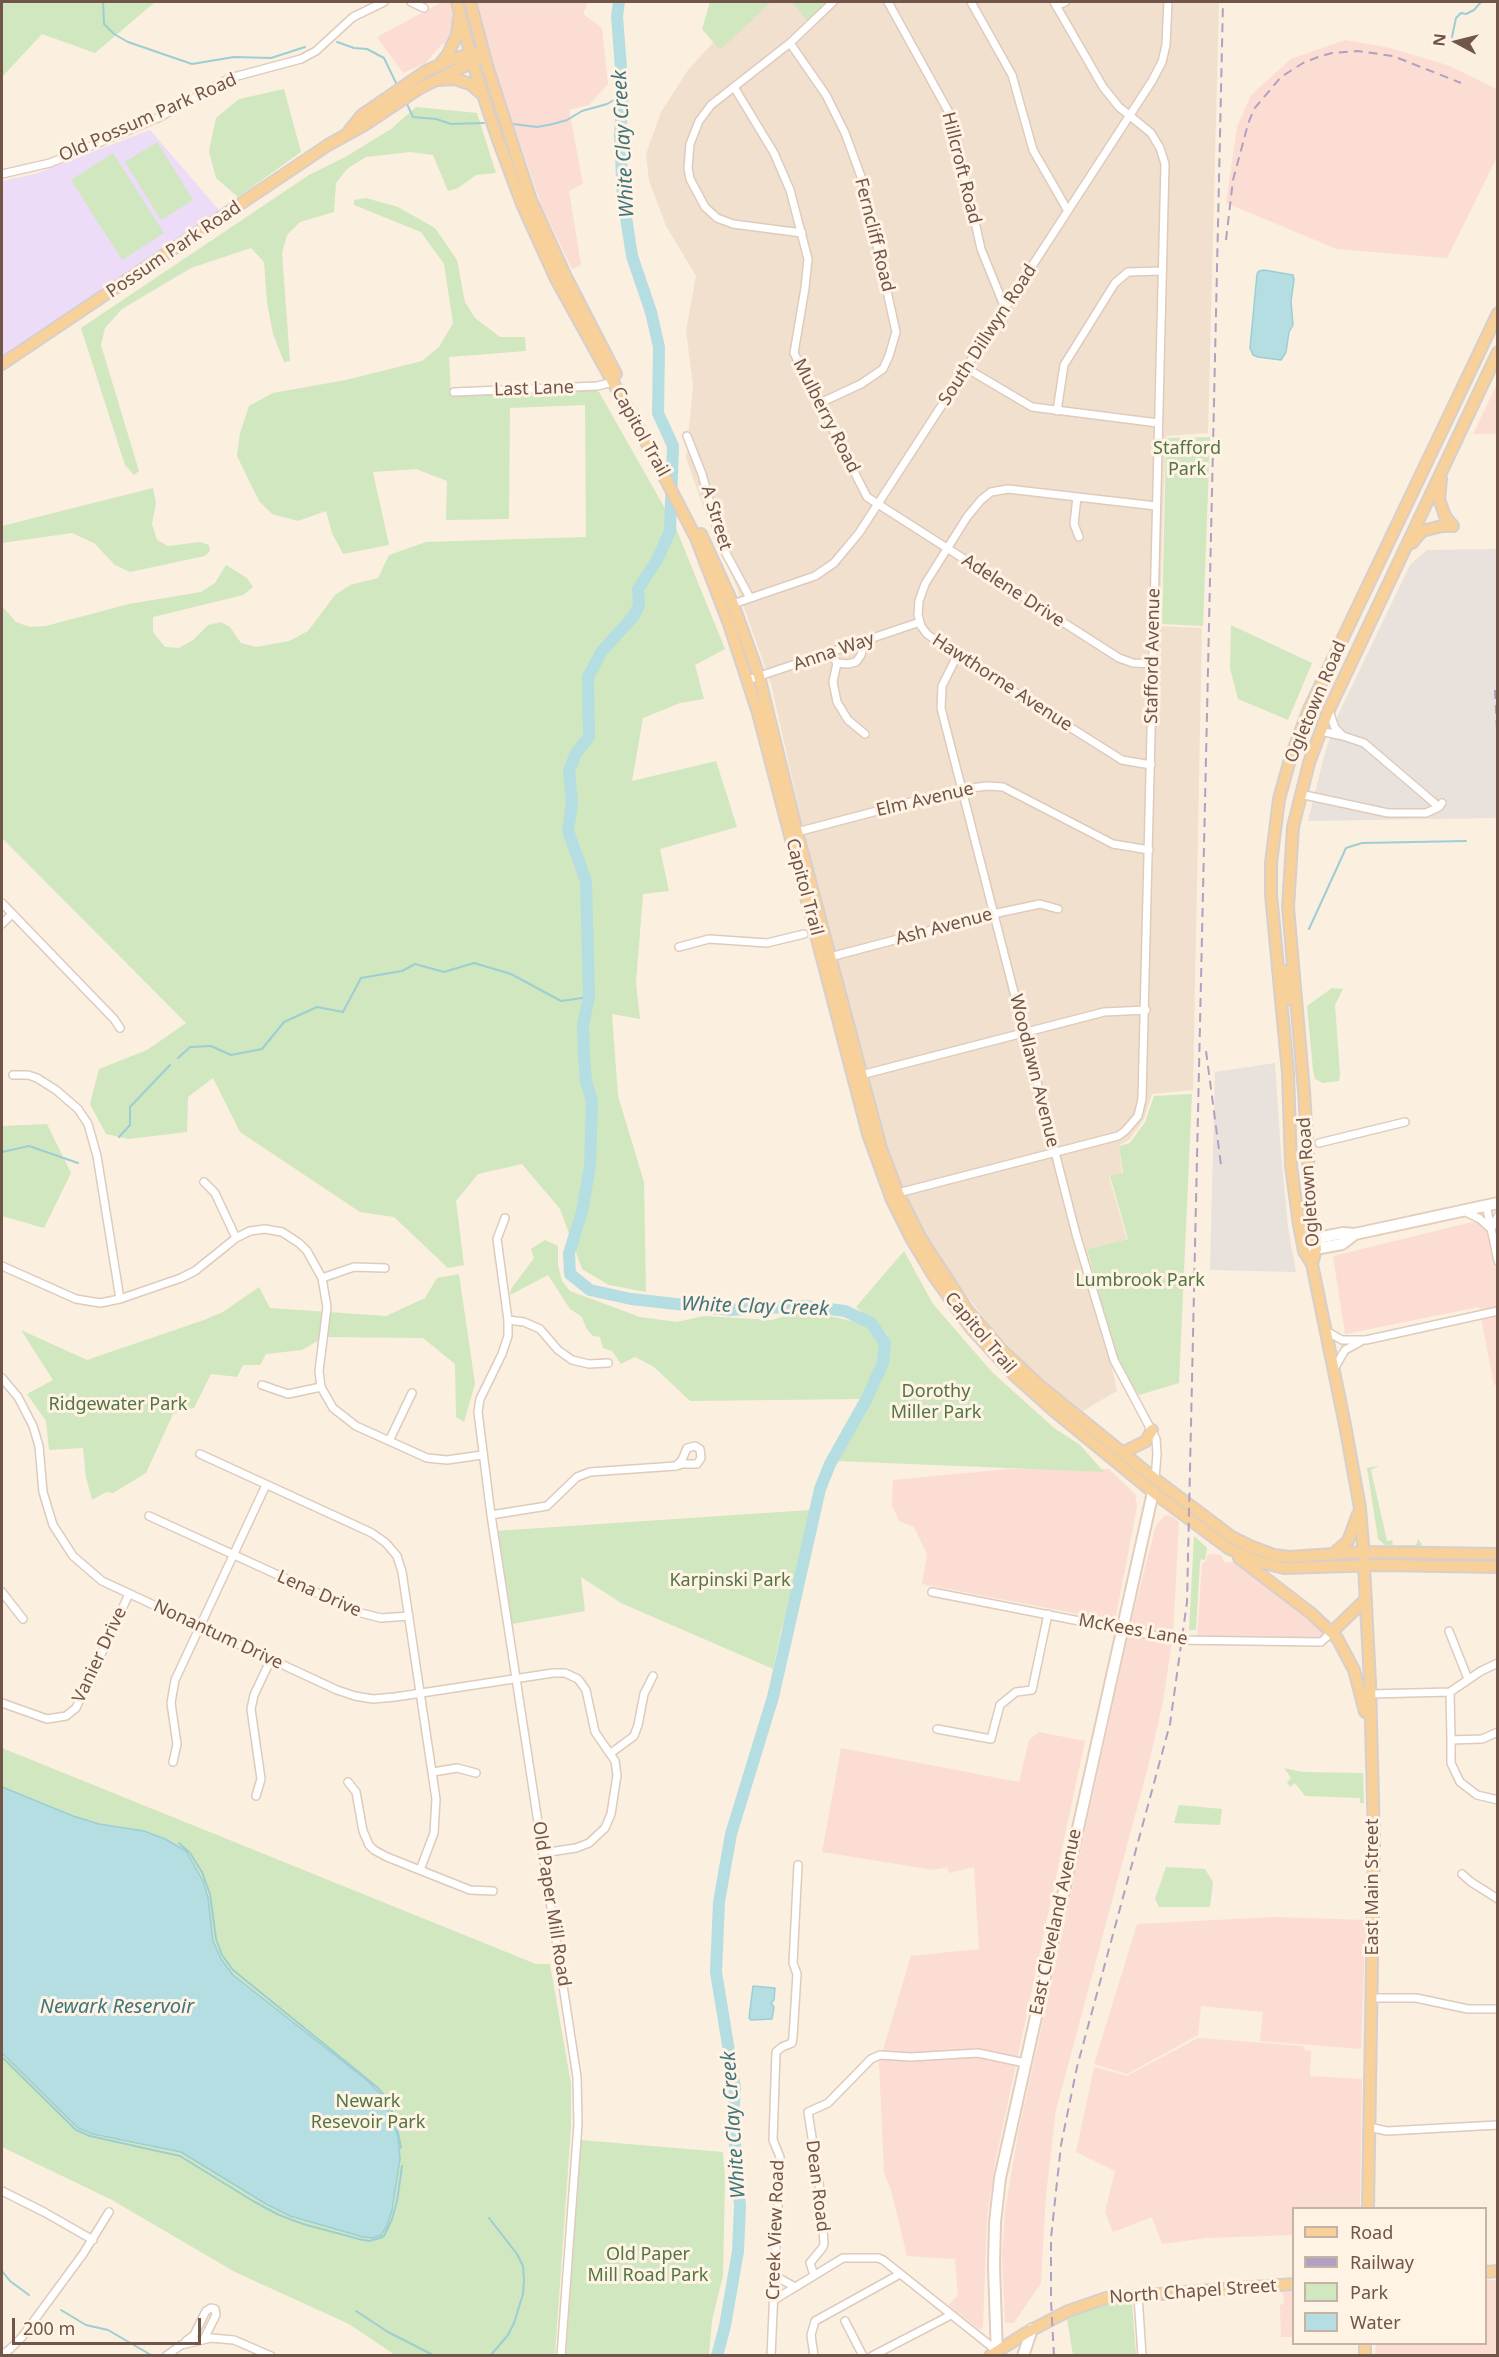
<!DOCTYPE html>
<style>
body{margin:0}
#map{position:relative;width:1499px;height:2357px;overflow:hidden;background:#fbefdf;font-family:"Noto Sans",sans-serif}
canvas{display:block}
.frame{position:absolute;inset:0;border:3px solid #705548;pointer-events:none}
.legend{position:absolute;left:1292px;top:2207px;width:195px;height:138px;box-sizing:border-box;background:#fef3e5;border:2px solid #c5b4a6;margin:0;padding:8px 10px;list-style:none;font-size:18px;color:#705548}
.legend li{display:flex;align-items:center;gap:12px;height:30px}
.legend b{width:30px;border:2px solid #c5b4a6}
.north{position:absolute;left:1427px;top:12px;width:60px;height:60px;-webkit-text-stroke:4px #fef3e5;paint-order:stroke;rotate:277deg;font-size:16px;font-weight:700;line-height:24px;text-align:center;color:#705548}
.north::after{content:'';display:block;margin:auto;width:21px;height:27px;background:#705548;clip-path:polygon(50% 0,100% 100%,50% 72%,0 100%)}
.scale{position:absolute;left:12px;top:2318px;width:189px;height:27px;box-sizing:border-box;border:3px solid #705548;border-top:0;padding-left:8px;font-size:18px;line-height:21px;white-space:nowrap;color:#705548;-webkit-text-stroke:4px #fef3e5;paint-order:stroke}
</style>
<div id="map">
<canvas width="1499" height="2357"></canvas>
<div class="frame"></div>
<ul class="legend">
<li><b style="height:8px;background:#f8d099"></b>Road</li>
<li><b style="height:8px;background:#b1a0c2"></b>Railway</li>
<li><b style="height:16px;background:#d1e7bf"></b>Park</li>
<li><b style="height:16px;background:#b5dee3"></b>Water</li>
</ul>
<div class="north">N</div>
<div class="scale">200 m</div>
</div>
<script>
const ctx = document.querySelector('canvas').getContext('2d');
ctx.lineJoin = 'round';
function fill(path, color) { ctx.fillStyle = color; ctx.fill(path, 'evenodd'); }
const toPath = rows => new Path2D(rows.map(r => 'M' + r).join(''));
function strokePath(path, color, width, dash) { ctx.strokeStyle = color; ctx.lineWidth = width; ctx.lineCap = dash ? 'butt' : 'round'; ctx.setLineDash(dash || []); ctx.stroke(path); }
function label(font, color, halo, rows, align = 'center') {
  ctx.font = font + ' "Noto Sans",sans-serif'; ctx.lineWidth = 6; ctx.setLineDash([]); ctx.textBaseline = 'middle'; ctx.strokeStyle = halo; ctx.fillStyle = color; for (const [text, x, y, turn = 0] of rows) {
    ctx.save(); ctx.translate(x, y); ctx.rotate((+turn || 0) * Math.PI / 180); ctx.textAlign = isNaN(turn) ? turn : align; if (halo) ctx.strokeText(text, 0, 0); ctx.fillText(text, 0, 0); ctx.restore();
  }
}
fill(toPath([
 [762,2,1219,2,1208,433,1166,436,1163,511,1160,626,1202,628,1193,1090,1152,1094,1144,1119,1129,1140,1119,1145,1122,1173,1109,1177,1127,1239,1087,1249,1117,1391,1083,1411,1033,1372,988,1324,945,1267,907,1202,881,1126,827,923,807,845,771,684,737,588,703,506,686,458,693,385,686,331,696,276,666,226,649,181,646,154,661,112,688,70,719,36]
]), '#f2e0ce');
fill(toPath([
 [442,2,588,2,583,14,602,28,608,84,589,105,569,110,583,184,569,191,581,265,572,269,542,207,486,43,442,44,426,63,403,73,377,37],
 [1345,40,1390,48,1447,65,1497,89,1497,157,1447,258,1337,249,1226,203,1237,127,1251,95,1291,59],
 [1497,384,1497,434,1473,434],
 [1497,1216,1497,1385,1494,1385,1479,1307,1345,1334,1333,1256],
 [1009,1469,1109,1469,1135,1494,1137,1507,1115,1621,922,1584,927,1554,914,1527,899,1521,892,1505,893,1480],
 [1165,1515,1173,1517,1179,1522,1173,1634,1163,1702,1148,1767,1056,2110,1046,2194,1041,2283,1014,2323,1005,2323,1002,2256,1005,2210,1019,2129,1133,1615,1156,1525],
 [1208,1554,1221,1555,1224,1562,1237,1563,1311,1619,1323,1632,1319,1640,1197,1638,1202,1563,1206,1561],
 [1039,1732,1085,1741,995,2163,987,2217,983,2326,980,2330,948,2305,958,2296,955,2259,907,2256,891,2190,884,2173,879,2063,911,1956,979,1949,974,1867,949,1873,947,1867,934,1870,822,1852,841,1748,1019,1782,1029,1740],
 [1274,1917,1366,1920,1361,2049,1260,2041,1263,2012,1201,2006,1198,2035,1127,2074,1094,2064,1137,1924],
 [1198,2038,1303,2046,1305,2050,1311,2051,1310,2076,1362,2079,1360,2208,1294,2208,1293,2235,1207,2238,1162,2244,1152,2217,1113,2232,1105,2212,1115,2171,1076,2152,1094,2067,1127,2076],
 [1486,2280,1497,2280,1497,2355,1375,2355,1376,2344,1486,2344],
 [1293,2291,1293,2337,1281,2337,1280,2305,1284,2304,1283,2292]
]), '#fbddd3');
fill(toPath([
 [1497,549,1497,818,1308,821,1324,756,1338,715,1410,565,1427,550],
 [1275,1063,1281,1153,1288,1227,1296,1272,1210,1270,1215,1072]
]), '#e9e1db');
fill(toPath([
 [150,130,219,210,2,357,2,181,35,174]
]), '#ecdcf7');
fill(toPath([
 [2,2,155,2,95,53,42,34,2,77],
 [710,2,771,2,720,50,702,29],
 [792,2,826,2,808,22],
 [284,89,301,152,238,197,216,178,209,151,216,118,239,99],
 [416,107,477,113,496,173,476,175,458,188,448,191,433,155,410,152,366,157,348,168,336,183,334,212,300,222,287,235,282,253,290,361,284,362,273,334,267,302,264,262,251,248,191,268,122,309,105,328,101,345,139,471,134,475,125,465,81,328,309,175,347,156,391,129],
 [157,142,193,200,161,220,125,162],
 [113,153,164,233,122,260,71,180],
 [366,198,398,207,435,228,457,260,465,302,475,318,500,337,525,337,526,351,449,357,451,395,590,388,599,392,675,526,725,649,695,665,704,699,680,703,643,718,632,781,716,761,737,827,660,849,669,891,643,894,636,983,640,1019,612,1014,618,1096,644,1182,646,1292,609,1285,582,1269,560,1209,522,1164,478,1174,456,1201,464,1265,448,1268,394,1217,360,1212,240,1132,213,1078,188,1097,187,1132,128,1139,106,1134,90,1104,99,1069,147,1050,186,1023,2,838,2,606,16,622,30,627,46,626,129,604,201,592,215,583,226,565,247,578,253,587,243,595,153,617,153,632,165,647,179,648,193,640,208,625,221,622,230,627,241,643,256,647,289,641,308,631,335,595,350,585,378,578,389,555,426,542,586,537,585,405,510,408,509,519,446,520,447,481,416,469,373,472,389,545,343,554,332,533,326,511,298,521,272,514,259,501,237,456,240,433,249,406,273,393,346,380,422,361,439,347,453,323,444,264,421,232,354,205,354,200],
 [1210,437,1203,626,1162,624,1166,438],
 [153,488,156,503,152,524,157,540,168,546,200,542,209,545,210,551,205,556,130,572,115,565,94,543,72,533,2,543,2,526],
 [1231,625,1312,663,1288,720,1238,699,1230,668],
 [1332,988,1343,989,1335,1005,1340,1075,1339,1081,1323,1083,1315,1079,1313,1070,1307,1006],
 [1192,1094,1179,1383,1139,1395,1123,1371,1114,1351,1087,1249,1128,1239,1110,1176,1123,1173,1119,1146,1130,1143,1145,1122,1154,1096],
 [47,1124,71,1173,44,1228,2,1216,2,1126],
 [545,1240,558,1246,558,1265,562,1281,570,1291,640,1317,677,1322,704,1316,772,1320,802,1310,865,1324,879,1337,883,1355,860,1399,690,1401,654,1367,635,1357,621,1364,612,1351,603,1348,600,1337,593,1336,586,1328,582,1317,570,1309,548,1275,510,1295,511,1289,534,1258,531,1249],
 [904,1251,933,1304,992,1372,1054,1428,1080,1445,1104,1472,838,1461,889,1356,887,1334,856,1307],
 [459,1274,475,1384,464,1422,456,1417,455,1364,423,1338,324,1337,302,1350,266,1354,260,1365,243,1365,237,1377,211,1374,194,1408,173,1414,146,1473,113,1493,106,1492,92,1500,86,1477,83,1448,49,1450,46,1421,27,1394,53,1380,21,1330,87,1360,204,1320,223,1312,259,1287,270,1308,386,1316,425,1298,437,1278],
 [1379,1466,1371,1470,1387,1541,1392,1540,1393,1545,1416,1545,1418,1539,1422,1544,1421,1547,1385,1545,1378,1539,1367,1468],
 [810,1510,796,1583,781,1631,773,1669,621,1603,581,1577,585,1611,512,1624,495,1531],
 [1194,1536,1207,1548,1205,1560,1201,1559,1200,1563,1196,1630,1189,1630],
 [2,1748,536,1964,550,1964,571,2084,571,2128,555,2355,395,2355,349,2324,235,2272,112,2200,2,2147],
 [1284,1768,1302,1772,1363,1773,1364,1803,1360,1803,1360,1798,1305,1796,1295,1783,1290,1787,1287,1782,1291,1778],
 [1179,1805,1222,1809,1220,1825,1174,1823],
 [1166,1867,1205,1869,1213,1882,1210,1907,1159,1907,1155,1899],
 [581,2140,723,2152,725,2179,723,2276,712,2320,709,2355,566,2355],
 [1132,2302,1136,2355,1073,2355,1067,2319,1084,2310,1111,2303]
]), '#d1e7bf');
const water = toPath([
 [1264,270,1293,275,1294,280,1291,301,1293,325,1289,332,1286,352,1281,360,1258,357,1253,355,1250,348,1257,274,1259,271,1264,270],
 [2,1787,73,1816,99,1824,144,1831,165,1839,186,1851,203,1881,208,1898,213,1941,221,1959,233,1975,369,2082,380,2094,392,2119,398,2137,400,2159,392,2210,387,2226,381,2235,373,2238,363,2237,290,2216,266,2204,181,2152,93,2134,78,2128,2,2053,2,1787],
 [753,1986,775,1988,774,2000,771,2003,774,2007,772,2019,751,2020,749,2018,753,1986]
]);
fill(water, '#b5dee3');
strokePath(water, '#9cced4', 1.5);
strokePath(toPath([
 [103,2,104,24,114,34,128,42,192,64,234,57,271,58,305,47],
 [1452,37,1456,18,1461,13,1466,14,1474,10,1481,2],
 [337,42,354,48,367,49,384,58,397,85],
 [407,104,413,117,436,119,451,124,484,123],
 [513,124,537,127,553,124,567,120,582,111,607,104,623,95],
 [1309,929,1346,848,1362,843,1466,841],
 [178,1058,190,1047,211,1046,231,1055,262,1049,284,1022,317,1007,343,1012,361,978,402,971,415,964,444,972,474,963,511,974,561,1001,589,997],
 [119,1137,130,1125,130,1107,170,1065],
 [2,1152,29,1146,78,1163],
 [179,1843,190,1853,202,1872,210,1894,216,1939,222,1955,233,1970,377,2087,384,2095,395,2118,401,2148],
 [2,2057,76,2130,90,2136,180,2156,253,2201,279,2215,303,2224,359,2239,369,2241,380,2238,384,2236,392,2219,397,2201,402,2166],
 [489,2218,517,2254,523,2266,524,2280,523,2294,514,2323,508,2335,490,2356],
 [2,2271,10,2281,29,2295],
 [61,2310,86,2325,108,2330,151,2355],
 [356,2311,388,2332,435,2356]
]), '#9cced4', 2);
strokePath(toPath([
 [619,2,617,16,623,95,620,135,623,198,632,256,651,312,659,347,658,413,673,446,670,531,657,560,638,589,639,605,633,617,602,651,588,677,589,737,576,753,569,771,572,803,568,831,586,881,589,997,583,1025,584,1058,586,1081,592,1101,590,1166,582,1212,569,1253,570,1274,590,1290,631,1299,730,1310,805,1306,845,1311,871,1323,885,1343,883,1363,866,1400,830,1464,820,1489,773,1697,731,1834,719,1902,716,1972,735,2088,733,2119,740,2206,738,2251,725,2326,717,2356]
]), '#b5dee3', 12);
const street = toPath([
 [411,2,424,8],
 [888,2,952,118,981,249,1005,308],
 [971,2,1012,75,1033,150,1068,211],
 [1056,6,1065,2],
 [790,43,826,95,845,133,863,182,896,332,889,356,883,369,861,384,820,403],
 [734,87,774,153,790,190,808,259,805,288,794,353,867,497,1119,658,1133,663,1153,664],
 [2,174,50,163,125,132,160,117,230,78,301,59,316,51,353,17,384,2],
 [802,233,733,224,717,218,705,207,690,179,688,168,690,144,699,121,711,105,790,43,833,2],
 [966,368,1032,407,1158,423],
 [454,392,597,386,613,382],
 [1057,411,1064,365,1115,283,1128,272,1161,271],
 [687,436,702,474,721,544,750,598],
 [1077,497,1074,524,1079,537],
 [733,604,815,576,834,563,859,533,1152,81,1162,62,1166,45,1168,2],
 [831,654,837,663,833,682,837,702,848,720,865,734],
 [957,656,942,686,941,708,1076,1234,1114,1360,1156,1439,1157,1454,1155,1479],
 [837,663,848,664,856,662,861,655,864,642],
 [748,680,920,622],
 [1320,731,1343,736,1335,728,1329,711],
 [1343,736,1364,743,1439,807],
 [1151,765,1122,760,957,656,927,634,921,626,918,615,919,601,925,584,967,517,981,500,991,492,1008,489,1156,506],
 [1300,794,1388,813,1426,813,1439,807,1442,803],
 [797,832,961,789,988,786,1003,787,1113,844,1149,850],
 [2,903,114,1019,120,1028],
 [2,924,12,914],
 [679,947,709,939,767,943,804,934],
 [830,957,993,914,1040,904,1058,909],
 [13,1075,28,1075,37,1078,56,1090,78,1109,88,1124,97,1156,120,1299],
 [861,1075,1104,1012,1146,1010],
 [1319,1143,1405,1122],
 [204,1182,215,1193,236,1238],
 [898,1193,1118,1136,1125,1131,1138,1116,1142,1099,1165,164,1160,148,1151,133,1119,107,1103,87,1054,2],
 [1486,1205,1498,1261],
 [1464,1211,1480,1219,1491,1229,1498,1216],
 [505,1218,497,1239,508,1320,508,1336,502,1354,480,1399,478,1412,491,1515,577,2077,578,2124,561,2356],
 [2,1266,76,1299,100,1303,120,1299,181,1278,195,1271,236,1238,250,1231,265,1229,282,1232,299,1243,307,1251,322,1278,327,1307,319,1371,321,1387,333,1408,356,1426,427,1458,447,1460,482,1455],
 [322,1278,354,1267,385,1268],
 [508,1320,524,1322,540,1329,558,1350,572,1360,589,1364,608,1363],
 [1326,1331,1342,1340,1366,1340,1498,1311],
 [1334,1369,1345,1350,1360,1342],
 [2,1378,18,1397,33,1426,39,1446,43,1492,53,1525,73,1556,102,1581,337,1690,355,1696,373,1699,395,1697,553,1673,565,1673,578,1679,586,1690,595,1732,615,1761,617,1775,611,1814,605,1828,589,1843,576,1848,543,1853],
 [262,1385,288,1394,321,1387],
 [389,1441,412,1393],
 [200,1454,372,1533,386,1543,397,1556,402,1572,436,1799,434,1833,420,1870],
 [491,1515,547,1506,577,1477,590,1472,676,1466,683,1464,697,1464,701,1458,700,1449,695,1446,687,1448,682,1460,676,1466],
 [149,1516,361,1613,381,1618,409,1616],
 [2,1592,23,1619],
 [932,1592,1176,1640,1321,1642,1332,1632],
 [1449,1631,1468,1679],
 [1450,1692,1451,1740,1482,1739,1498,1732],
 [1370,1694,1450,1692,1481,1671,1498,1663],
 [2,1703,47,1719,66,1716,76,1708,129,1594],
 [937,1729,991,1739,1000,1705,1016,1692,1032,1690,1048,1614],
 [1451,1740,1451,1763,1460,1782,1477,1795,1498,1800],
 [611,1753,634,1736,638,1725,644,1694,653,1676],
 [173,1762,177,1744,171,1703,175,1680,266,1485],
 [433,1772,457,1768,476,1773],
 [348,1782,356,1792,363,1831,369,1845,374,1850,387,1857,470,1890,493,1891],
 [256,1796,261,1779,251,1709,254,1695,271,1659],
 [1462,1874,1471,1882,1498,1899],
 [1372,1998,1416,1998,1468,2009,1498,2009],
 [1369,2127,1387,2131,1498,2125],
 [2,2191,44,2212,93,2240],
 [814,2275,810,2263,823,2247,824,2243,819,2182,808,2112,828,2103,871,2059,880,2055,911,2057,978,2053,1025,2063],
 [775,2276,795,2287],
 [1138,2295,1142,2356],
 [774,2300,843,2258,878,2258,883,2260,997,2351],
 [845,2321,863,2356],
 [186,2341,194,2335,206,2311,211,2308,215,2309,216,2315,204,2339],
 [2,2355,10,2349,22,2337,83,2254,109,2212],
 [166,2356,181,2345,211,2338,234,2340,271,2356],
 [771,2356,780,2157,773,2140,776,2052,782,2047,792,2043,793,2037,797,1974,793,1963,798,1865],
 [814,2356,811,2335,815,2321,900,2274],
 [872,2356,951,2315]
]);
const secondary = toPath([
 [1307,1240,1343,1233,1355,1234,1498,1203],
 [1304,1251,1342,1244,1355,1234],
 [997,2356,994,2266,995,2222,1000,2178,1153,1492],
 [1023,2356,1032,2329]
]);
const primary = toPath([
 [457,2,473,64,497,137,522,204,556,279,652,453,696,538,729,624,758,713,868,1134,892,1200,912,1240,933,1275,970,1327,1015,1376,1053,1410,1153,1492,1228,1548,1260,1562,1284,1568,1380,1565,1498,1567],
 [470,2,488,69,531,200,565,275,616,374],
 [440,64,448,54,457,35,459,18],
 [438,80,455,79,470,84,483,95],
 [349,131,362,115,426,71,448,61,470,54,477,54],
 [2,364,328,145,366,124,420,88,477,60],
 [1441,479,1439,499,1445,516,1453,526],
 [701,534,733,604,759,676,797,832,881,1148,898,1193,920,1237,968,1311,1003,1351,1039,1385,1155,1479,1232,1537,1250,1546,1274,1555,1289,1557,1363,1552,1498,1554],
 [1412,543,1422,531,1442,526,1453,526],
 [1278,970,1285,971,1288,999],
 [1312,1264,1316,1249,1312,1223,1304,1091,1288,907,1293,827,1309,763,1327,714,1498,352],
 [1122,1453,1146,1441,1152,1430],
 [1332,1555,1348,1541,1358,1514],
 [1239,1558,1312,1614,1337,1638,1354,1670,1365,1712],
 [1332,1632,1366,1599],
 [1368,2208,1374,1841,1370,1683,1363,1545,1360,1508,1345,1425,1312,1264,1304,1251,1299,1225,1291,1166,1288,1073,1271,894,1271,863,1279,799,1291,756,1309,709,1498,313],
 [1486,2272,1498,2271],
 [990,2356,1026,2333,1068,2311,1106,2298,1294,2284],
 [1365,2356,1365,2344]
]);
strokePath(street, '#decbbc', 10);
strokePath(secondary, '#e5cdbc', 14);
strokePath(primary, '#d7cfcc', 14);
strokePath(street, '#fff', 7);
strokePath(secondary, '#fff', 10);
strokePath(primary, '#f8d099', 10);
strokePath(toPath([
 [1226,240,1233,180,1248,124,1254,109,1281,77,1303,63,1318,57,1332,53,1358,51,1393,56,1461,83],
 [1495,690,1498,749],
 [1206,1051,1221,1165],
 [1054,2356,1051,2301,1051,2238,1061,2145,1077,2067,1170,1724,1187,1602,1223,2]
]), '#b1a0c2', 2, [9, 6]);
label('18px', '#705548', '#fef3e5', [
 ["Old Possum Park Road",148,118,-24],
 ["Hillcroft Road",961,168,76],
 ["Ferncliff Road",874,235,76],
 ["Possum Park Road",174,250,-34],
 ["South Dillwyn Road",988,335,-57],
 ["Last Lane",534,389,-2],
 ["Mulberry Road",826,416,63],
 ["Capitol Trail",640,432,61],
 ["A Street",716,518,73],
 ["Adelene Drive",1013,591,33],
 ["Anna Way",834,652,-19],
 ["Stafford Avenue",1153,656,-89],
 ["Hawthorne Avenue",1002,683,33],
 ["Ogletown Road",1316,702,-67],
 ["Elm Avenue",925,800,-13],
 ["Capitol Trail",804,887,75],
 ["Ash Avenue",944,927,-15],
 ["Woodlawn Avenue",1034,1071,76],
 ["Ogletown Road",1309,1182,-94],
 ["Capitol Trail",980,1333,50],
 ["Lena Drive",319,1594,24],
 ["McKees Lane",1133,1630,10],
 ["Nonantum Drive",218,1635,25],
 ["Vanier Drive",100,1655,-65],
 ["East Main Street",1373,1887,-90],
 ["Old Paper Mill Road",551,1904,81],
 ["East Cleveland Avenue",1056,1922,-78],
 ["Dean Road",817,2186,83],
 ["Creek View Road",776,2230,-88],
 ["North Chapel Street",1193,2292,-4]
]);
label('18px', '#537541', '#fef3e5', [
 ["Stafford",1187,449],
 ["Park",1187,470],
 ["Lumbrook Park",1140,1281],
 ["Dorothy",936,1392],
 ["Miller Park",936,1413],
 ["Ridgewater Park",118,1405],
 ["Karpinski Park",730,1581],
 ["Newark",368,2102],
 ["Resevoir Park",368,2123],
 ["Old Paper",648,2255],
 ["Mill Road Park",648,2276]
]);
label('italic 20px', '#40757c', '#fef3e5', [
 ["White Clay Creek",624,144,-93],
 ["White Clay Creek",755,1307,2],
 ["Newark Reservoir",117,2007],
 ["White Clay Creek",734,2125,-94]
]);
</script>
